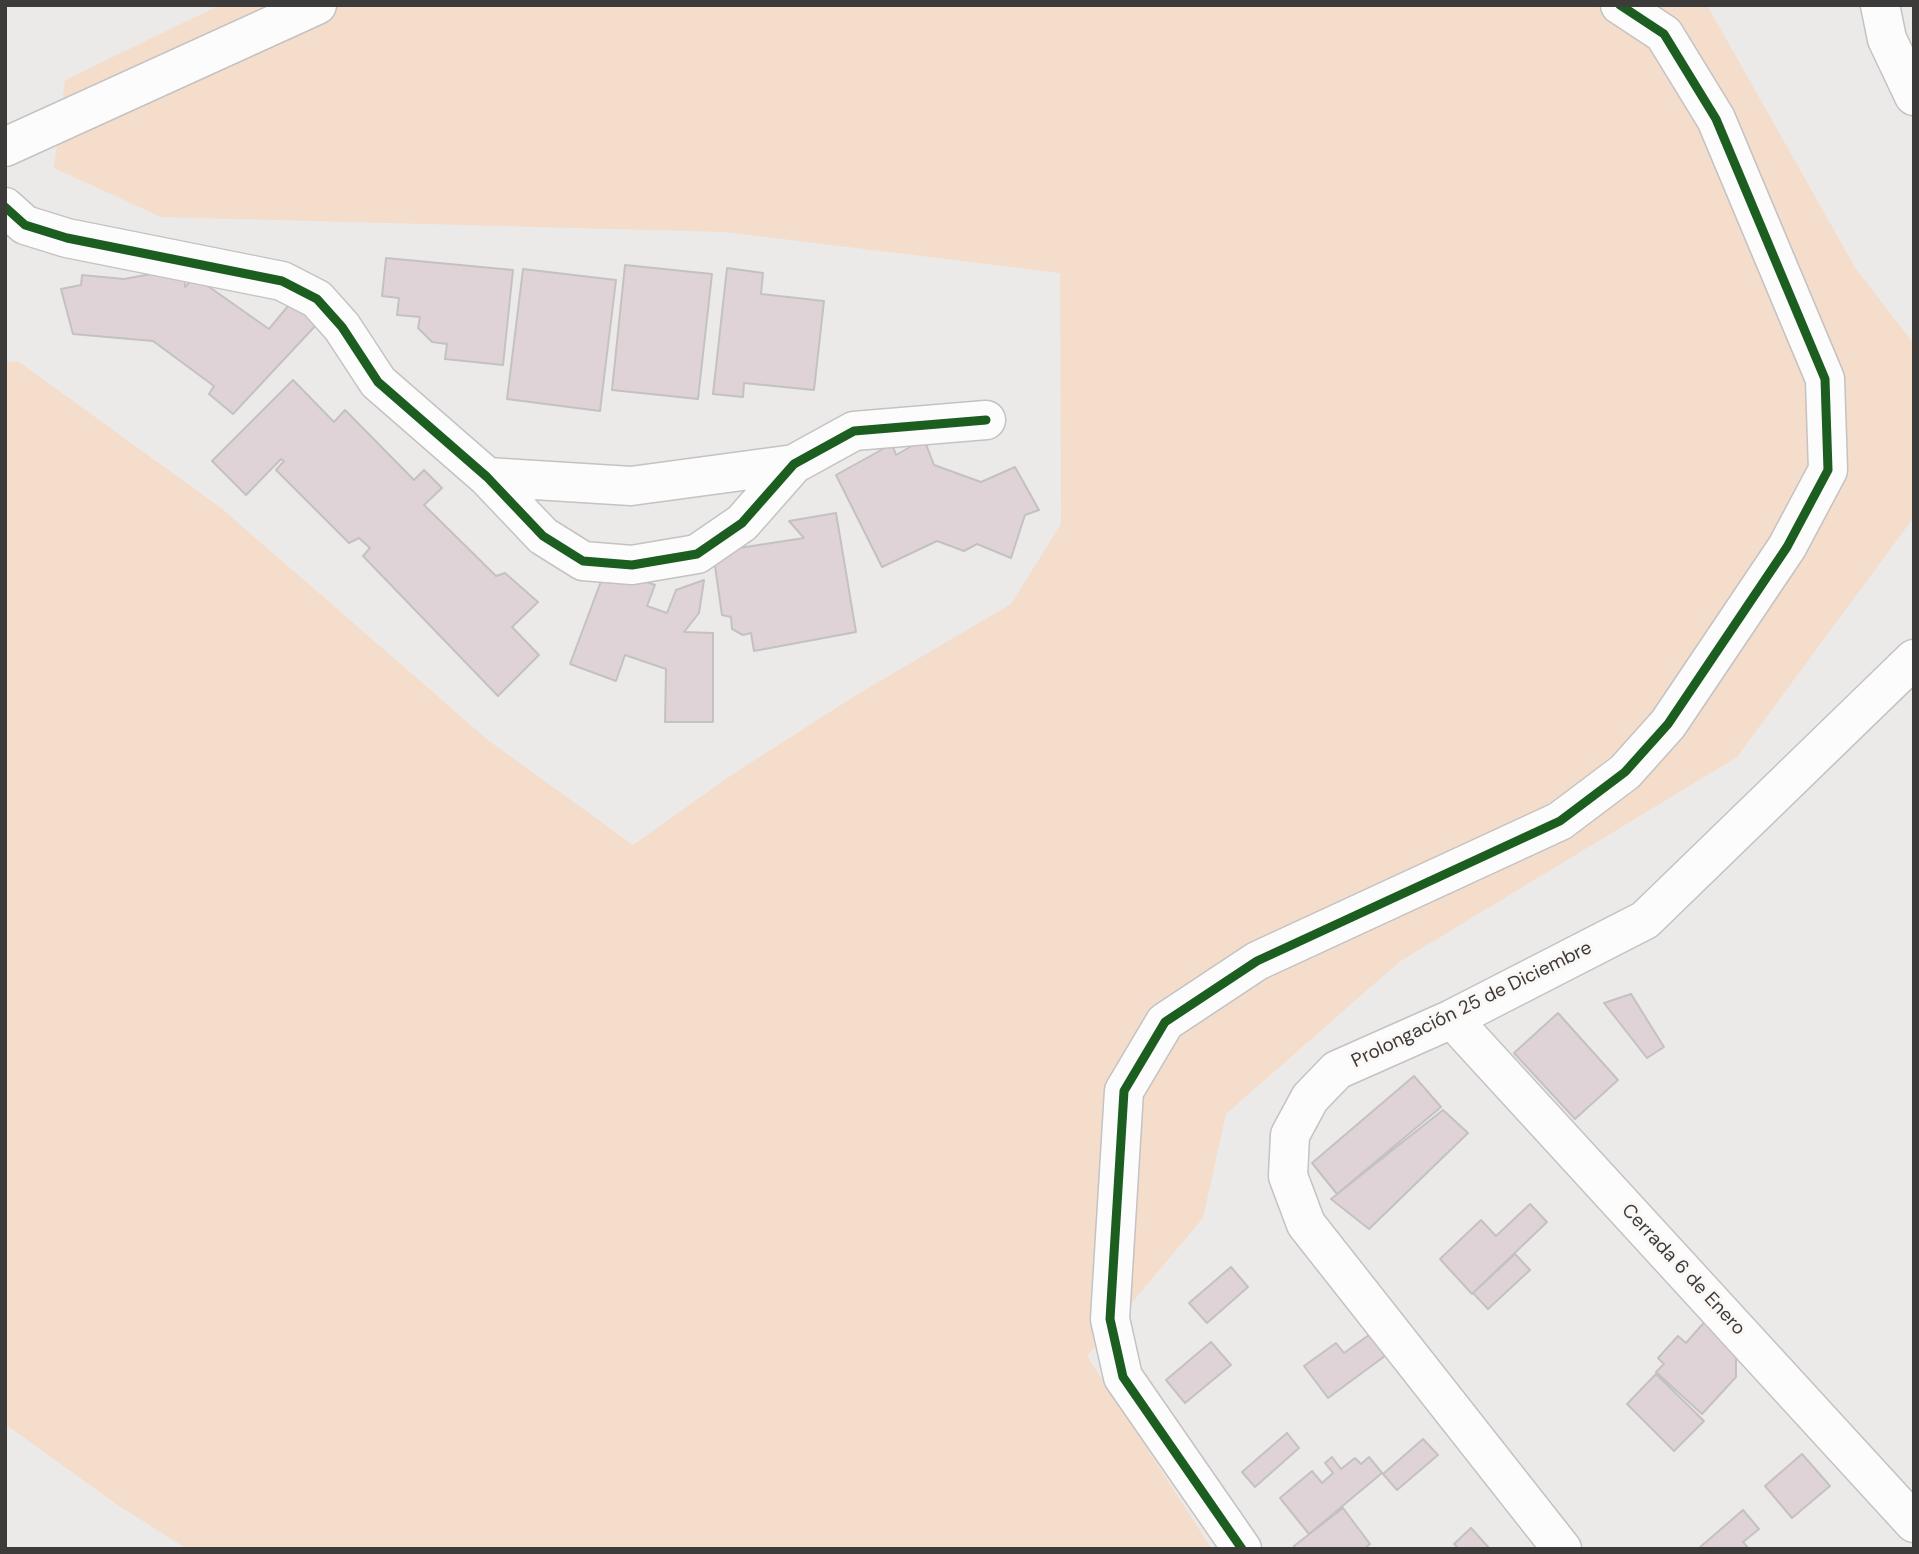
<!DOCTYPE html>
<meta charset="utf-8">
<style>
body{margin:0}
#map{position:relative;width:1919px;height:1554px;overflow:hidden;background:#eceae9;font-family:"DM Sans",sans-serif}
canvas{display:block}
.frame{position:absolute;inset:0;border:7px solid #3d3b3a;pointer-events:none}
</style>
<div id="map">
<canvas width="1919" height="1554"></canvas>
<div class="frame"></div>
</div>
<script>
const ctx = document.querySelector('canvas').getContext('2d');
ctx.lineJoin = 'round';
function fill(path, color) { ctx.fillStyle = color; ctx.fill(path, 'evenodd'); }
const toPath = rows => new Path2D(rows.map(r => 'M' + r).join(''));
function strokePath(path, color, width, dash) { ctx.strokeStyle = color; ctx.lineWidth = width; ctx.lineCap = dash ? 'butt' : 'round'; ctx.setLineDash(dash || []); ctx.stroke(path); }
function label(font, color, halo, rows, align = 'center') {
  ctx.font = font + ' "DM Sans",sans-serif'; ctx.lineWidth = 6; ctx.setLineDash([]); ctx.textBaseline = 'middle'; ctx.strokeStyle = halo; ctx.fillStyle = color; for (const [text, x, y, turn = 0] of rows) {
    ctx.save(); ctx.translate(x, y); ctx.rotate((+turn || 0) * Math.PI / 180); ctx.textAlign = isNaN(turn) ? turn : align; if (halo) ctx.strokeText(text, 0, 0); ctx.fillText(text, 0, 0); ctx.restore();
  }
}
fill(toPath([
 [220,5,1707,5,1856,269,1914,344,1914,517,1737,757,1399,962,1226,1114,1203,1218,1087,1356,1212,1549,187,1549,119,1506,5,1424,5,361,19,362,221,508,488,740,633,845,733,774,858,694,1011,604,1061,524,1060,273,725,232,161,217,54,168,65,80]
]), '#f4ddcb');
const building = toPath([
 [386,258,513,270,503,365,445,359,447,344,432,342,418,328,420,317,397,315,399,298,382,296,386,258],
 [625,265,712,274,698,399,612,390,625,265],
 [184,268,185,287,195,277,269,329,293,300,317,324,233,414,209,394,214,386,153,341,73,334,61,289,81,285,82,275,124,279,184,268],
 [727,268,763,273,761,294,824,301,814,390,744,383,743,397,713,394,727,268],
 [523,269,616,280,600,411,507,399,523,269],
 [293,380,334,422,345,410,414,480,424,470,442,488,424,505,496,576,505,573,538,602,512,627,539,655,498,696,363,556,370,548,359,538,349,543,276,470,284,461,281,459,246,495,212,461,293,380],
 [924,439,934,465,981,482,1015,467,1039,510,1025,515,1011,558,977,544,964,551,937,541,882,567,836,475,892,444,896,455,924,439],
 [836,513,856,632,754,651,751,633,743,635,732,629,731,617,722,615,713,552,804,538,789,521,836,513],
 [606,568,655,585,647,606,667,613,676,590,704,580,699,613,684,632,713,633,713,722,665,722,666,669,625,655,616,681,570,664,606,568],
 [1631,994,1664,1047,1647,1058,1604,1003,1631,994],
 [1558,1013,1618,1080,1575,1119,1514,1053,1558,1013],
 [1414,1076,1441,1107,1337,1194,1312,1163,1414,1076],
 [1443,1110,1468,1133,1369,1229,1331,1199,1443,1110],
 [1530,1204,1547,1222,1472,1294,1440,1259,1481,1220,1496,1236,1530,1204],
 [1515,1254,1530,1270,1488,1309,1473,1293,1515,1254],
 [1231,1267,1248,1287,1207,1323,1189,1303,1231,1267],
 [1708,1318,1736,1344,1736,1377,1702,1414,1656,1372,1664,1364,1658,1358,1678,1336,1686,1343,1708,1318],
 [1373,1332,1389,1353,1328,1398,1304,1366,1336,1343,1344,1353,1373,1332],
 [1211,1342,1231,1365,1185,1403,1166,1380,1211,1342],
 [1656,1374,1704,1421,1674,1451,1627,1404,1656,1374],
 [1287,1433,1299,1448,1255,1487,1242,1472,1287,1433],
 [1423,1439,1438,1455,1397,1490,1383,1474,1423,1439],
 [1802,1454,1830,1486,1792,1518,1765,1486,1802,1454],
 [1332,1457,1341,1469,1355,1458,1361,1464,1369,1457,1382,1473,1309,1534,1280,1498,1312,1471,1322,1483,1333,1473,1325,1463,1332,1457],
 [1343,1508,1370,1544,1364,1549,1296,1549,1294,1546,1343,1508],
 [1743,1510,1759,1529,1743,1542,1748,1548,1698,1549,1743,1510],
 [1471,1528,1490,1549,1459,1549,1454,1544,1471,1528]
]);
fill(building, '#dfd3d8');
strokePath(building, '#c3c2c1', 2);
const minor = toPath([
 [1880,5,1887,39,1914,96],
 [5,147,317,5],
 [5,207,25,225,67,238,282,281,317,299,342,327,378,382,487,477,543,536,583,561,632,565,697,554,742,523,794,464,854,431,986,420],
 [487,477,631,486,794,464],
 [1452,1019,1914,1523],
 [1242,1549,1123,1377,1110,1319,1124,1091,1165,1022,1257,961,1560,821,1625,772,1668,724,1787,547,1828,470,1825,379,1716,119,1664,34,1620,5],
 [1562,1549,1306,1224,1288,1176,1290,1135,1310,1098,1337,1070,1452,1019,1645,920,1914,659]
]);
strokePath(minor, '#c4c2c2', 41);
strokePath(minor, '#fcfcfc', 38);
strokePath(toPath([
 [5,207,25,225,67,238,282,281,317,299,342,327,378,382,487,477,543,536,583,561,632,565,697,554,742,523,794,464,854,431,986,420],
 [1242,1549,1123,1377,1110,1319,1124,1091,1165,1022,1257,961,1560,821,1625,772,1668,724,1787,547,1828,470,1825,379,1716,119,1664,34,1620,5]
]), '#1b5e20', 9);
label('19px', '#3d3b3a', '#faf7f5', [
 ["Prolongación 25 de Diciembre",1472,1005,-26],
 ["Cerrada 6 de Enero",1683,1270,47]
]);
</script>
